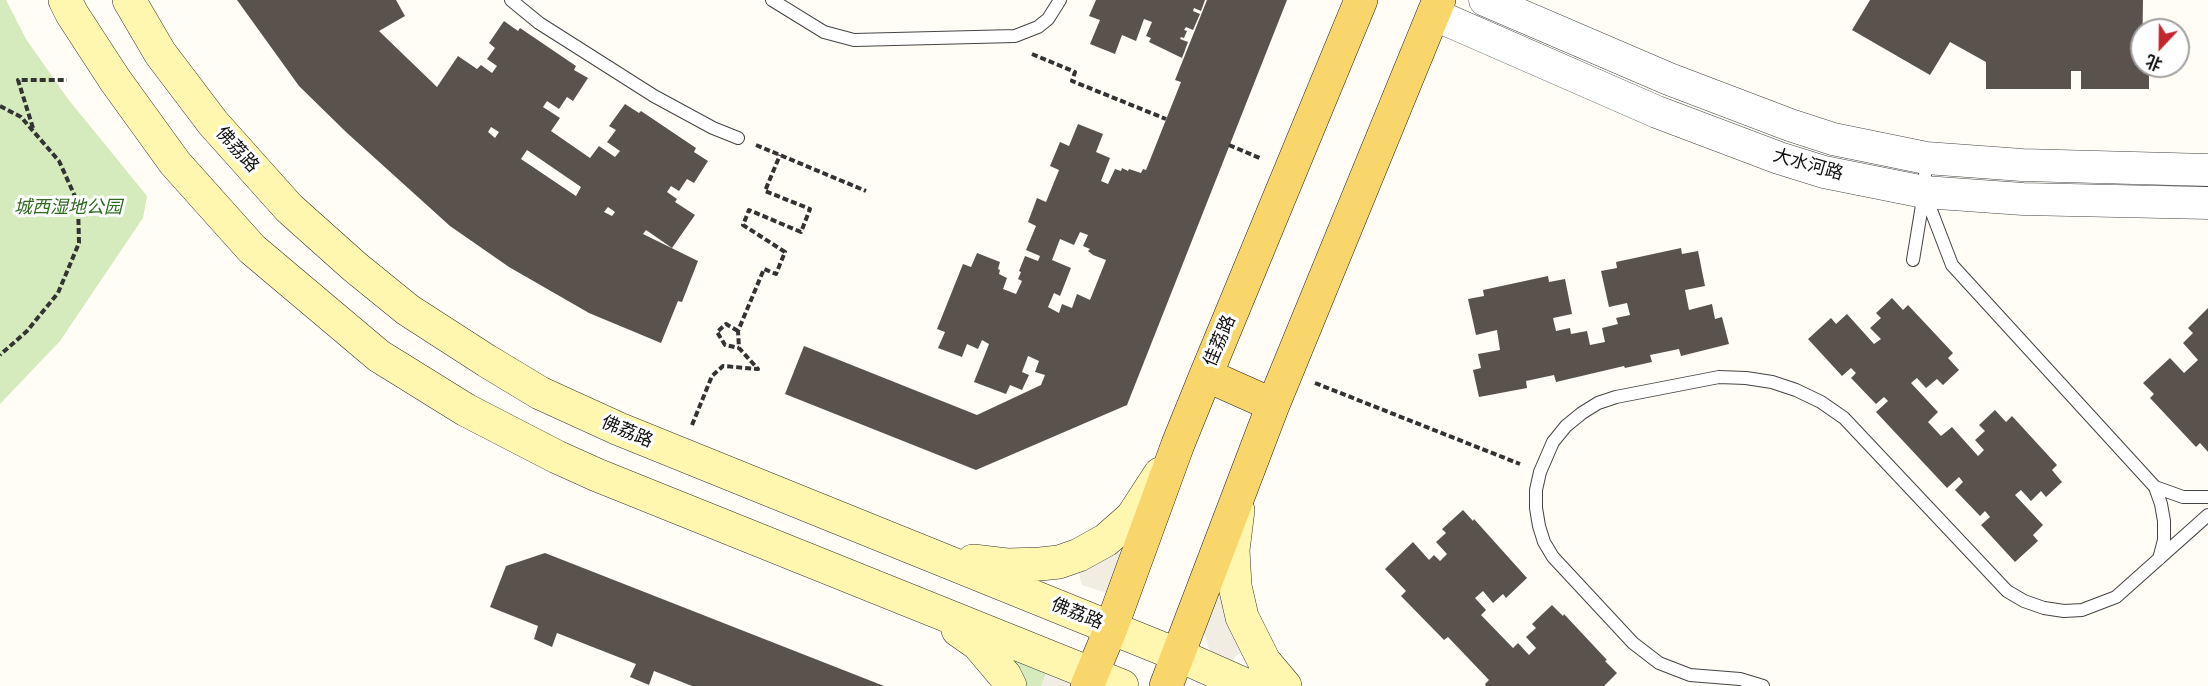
<!DOCTYPE html>
<meta charset="utf-8">
<style>
body{margin:0}
#map{position:relative;width:2208px;height:686px;overflow:hidden;background:#fffdf5;font-family:Merriweather,"Noto Sans SC",serif}
canvas{display:block}
.north{position:absolute;left:2130px;top:18px;width:60px;height:60px;box-sizing:border-box;background:#fff;border:2px solid #a0a0a0;border-radius:50%;rotate:202deg;font-size:16px;font-weight:700;line-height:24px;text-align:center;color:#111}
.north::after{content:'';display:block;margin:auto;width:21px;height:27px;background:#c4262e;clip-path:polygon(50% 0,100% 100%,50% 72%,0 100%)}
</style>
<div id="map">
<canvas width="2208" height="686"></canvas>
<div class="north">北</div>
</div>
<script>
const ctx = document.querySelector('canvas').getContext('2d');
ctx.lineJoin = 'round';
function fill(path, color) { ctx.fillStyle = color; ctx.fill(path, 'evenodd'); }
const toPath = rows => new Path2D(rows.map(r => 'M' + r).join(''));
function strokePath(path, color, width, dash) { ctx.strokeStyle = color; ctx.lineWidth = width; ctx.lineCap = dash ? 'butt' : 'round'; ctx.setLineDash(dash || []); ctx.stroke(path); }
function label(font, color, halo, rows, align = 'center') {
  ctx.font = font + ' Merriweather,"Noto Sans SC",serif'; ctx.lineWidth = 6; ctx.setLineDash([]); ctx.textBaseline = 'middle'; ctx.strokeStyle = halo; ctx.fillStyle = color; for (const [text, x, y, turn = 0] of rows) {
    ctx.save(); ctx.translate(x, y); ctx.rotate((+turn || 0) * Math.PI / 180); ctx.textAlign = isNaN(turn) ? turn : align; if (halo) ctx.strokeText(text, 0, 0); ctx.fillText(text, 0, 0); ctx.restore();
  }
}
fill(toPath([
 [0,0,6,0,26,39,68,99,147,196,143,218,60,341,0,404],
 [1006,652,1049,667,1041,686,1023,686]
]), '#d5ebbd');
fill(toPath([
 [1118,552,1122,554,1110,594,1082,585,1078,570],
 [1217,583,1241,652,1227,664,1209,649,1204,632],
 [1049,667,1066,677,1071,686,1041,686]
]), '#f1ede2');
fill(toPath([
 [237,0,396,0,405,16,379,31,437,87,458,56,477,69,481,65,492,73,497,66,487,59,495,48,489,43,504,21,518,31,520,28,576,66,574,70,588,78,573,101,567,97,559,109,547,101,543,107,560,118,551,131,590,158,599,146,615,157,620,151,607,142,616,130,609,126,625,104,639,113,641,111,696,148,694,152,708,161,694,183,687,179,679,191,671,186,667,192,677,199,675,202,695,215,672,248,646,230,643,234,698,261,682,302,678,301,661,343,589,313,509,267,450,226,346,132,299,86],
 [491,127,499,132,495,138,488,132],
 [527,150,581,187,576,196,521,159],
 [608,207,615,212,612,216,604,212],
 [1096,0,1205,0,1201,11,1194,8,1193,11,1200,14,1193,30,1186,27,1184,30,1187,31,1184,38,1181,37,1180,39,1188,42,1182,58,1149,42,1151,38,1146,36,1152,22,1144,19,1136,41,1122,35,1115,54,1090,44,1100,20,1089,16],
 [1207,0,1287,0,1127,405,976,470,785,394,804,346,977,415,1041,385,1045,375,1035,372,1039,361,1028,356,1022,372,1029,375,1022,390,1010,385,1006,394,974,382,989,344,982,340,978,349,967,344,962,357,938,348,945,332,937,329,963,264,971,267,977,253,1000,262,998,269,1000,270,999,274,1007,278,1003,289,1016,294,1022,281,1018,279,1021,272,1019,271,1025,256,1038,261,1040,256,1026,250,1036,226,1028,222,1037,198,1046,202,1059,170,1050,166,1060,142,1069,146,1078,124,1103,134,1096,152,1110,158,1101,181,1108,184,1115,169,1121,171,1122,168,1128,171,1129,169,1141,173,1143,169,1146,170,1181,82,1175,80],
 [1080,232,1088,235,1083,246,1090,249,1088,251,1093,255,1106,260,1090,300,1077,294,1072,308,1062,304,1059,313,1048,307,1054,293,1060,296,1071,268,1052,260,1060,239,1074,245],
 [1870,0,2143,0,2142,66,2149,68,2149,89,2081,89,2081,71,2071,71,2071,89,1986,89,1986,62,1950,42,1930,75,1852,30],
 [1681,248,1682,254,1698,251,1705,286,1685,290,1689,310,1712,304,1715,319,1722,317,1729,344,1681,356,1679,349,1650,355,1652,362,1625,368,1624,366,1556,382,1554,375,1526,381,1527,388,1479,397,1473,370,1481,368,1478,354,1500,350,1497,330,1476,335,1468,299,1484,296,1483,290,1548,276,1549,282,1565,279,1572,314,1553,318,1556,331,1570,328,1571,334,1587,331,1590,345,1605,342,1602,328,1618,324,1616,318,1630,315,1627,303,1609,307,1601,271,1617,268,1616,262],
 [1892,298,1903,310,1908,305,1953,353,1948,358,1959,370,1943,385,1937,379,1926,388,1917,378,1911,383,1938,412,1928,422,1941,436,1952,427,1978,456,1984,450,1975,440,1985,431,1979,425,1995,410,2006,422,2012,416,2057,465,2052,470,2062,482,2046,497,2041,491,2031,501,2021,490,2015,495,2043,525,2033,535,2038,541,2015,562,1981,525,1990,517,1985,511,1980,516,1955,490,1963,482,1959,477,1947,488,1876,412,1888,401,1884,397,1876,404,1851,378,1856,373,1851,368,1842,376,1808,339,1831,318,1836,324,1847,314,1874,344,1881,339,1870,328,1881,318,1876,313],
 [2208,308,2208,452,2200,443,2196,447,2150,398,2154,394,2143,383,2170,358,2184,373,2198,360,2183,343,2193,333,2188,328],
 [1463,510,1473,521,1474,519,1527,578,1506,598,1503,594,1493,603,1483,591,1475,598,1486,610,1481,615,1513,648,1518,643,1529,655,1536,648,1526,637,1536,628,1532,624,1552,605,1563,616,1564,614,1607,660,1605,661,1617,673,1604,686,1486,686,1485,684,1489,680,1448,637,1444,640,1401,596,1406,591,1385,569,1413,542,1429,560,1434,555,1440,561,1447,554,1436,542,1446,533,1442,529],
 [545,553,884,686,692,686,654,671,649,685,630,677,636,664,557,633,552,647,534,639,538,626,490,607,506,566]
]), '#5a524d');
const service = toPath([
 [511,0,539,23,654,96,713,128,738,138],
 [772,0,824,32,854,40,1015,36,1038,27,1048,19,1060,0],
 [1926,158,1924,192,1952,265,2155,487,2161,504,2164,521,2164,540,2159,559],
 [1913,260,1924,193],
 [2155,487,2183,497,2208,497],
 [1763,686,1740,679,1690,675,1659,663,1633,643,1553,557,1544,542,1539,526,1536,508,1536,490,1540,472,1553,442,1566,426,1582,413,1598,403,1616,397,1719,377,1746,378,1772,382,1796,390,1821,402,1844,418,2007,591,2024,601,2044,608,2064,611,2082,610,2116,597,2208,515]
]);
const tertiary = toPath([
 [1485,0,1669,79,1790,125,1833,139,1926,158,2022,165,2208,170],
 [1433,14,1657,112,1779,158,1824,172,1924,192,2023,199,2208,203]
]);
const secondary = toPath([
 [65,0,72,14,115,80,175,163,252,249,379,356,466,410,557,457,597,475,1122,686],
 [129,0,160,53,213,123,289,208,355,267,408,310,487,361,540,393,619,429,1178,655,1248,686],
 [1238,510,1233,550,1235,586,1242,617,1264,661,1285,686],
 [973,561,1007,565,1040,564,1059,562,1079,555,1106,540,1132,517,1160,474],
 [958,630,978,644,1005,676,1010,686]
]);
const primary = toPath([
 [1206,375,1273,405],
 [1087,686,1111,628,1178,444,1206,375,1361,0],
 [1166,686,1273,405,1439,0]
]);
strokePath(service, '#444', 14);
strokePath(tertiary, '#444', 33);
strokePath(secondary, '#333', 34);
strokePath(primary, '#222', 34);
strokePath(toPath([
 [1032,54,1075,72,1072,81,1166,119],
 [0,106,21,117,59,161,78,203,79,243,58,293,27,331,0,355],
 [33,128,18,80,67,80],
 [756,145,866,191],
 [1229,145,1262,159],
 [738,331,726,324,717,332,725,345,739,348],
 [1315,383,1520,464],
 [692,425,712,376,723,366,758,369,739,348,738,331,764,269,776,274,785,252,743,225,749,210,801,232,810,209,765,191,780,155]
]), '#333', 4, [6, 3]);
strokePath(service, '#fff', 12);
strokePath(tertiary, '#fff', 32);
strokePath(secondary, '#fff6b0', 33);
strokePath(primary, '#f9d66b', 33);
label('18px', '#111', '#fff', [
 ["佛荔路",237,150,48],
 ["大水河路",1808,165,16],
 ["佳荔路",1220,341,-67],
 ["佛荔路",627,432,23],
 ["佛荔路",1077,614,22]
]);
label('italic 18px', '#2f6b1f', '#fff', [
 ["城西湿地公园",68,208]
]);
</script>
